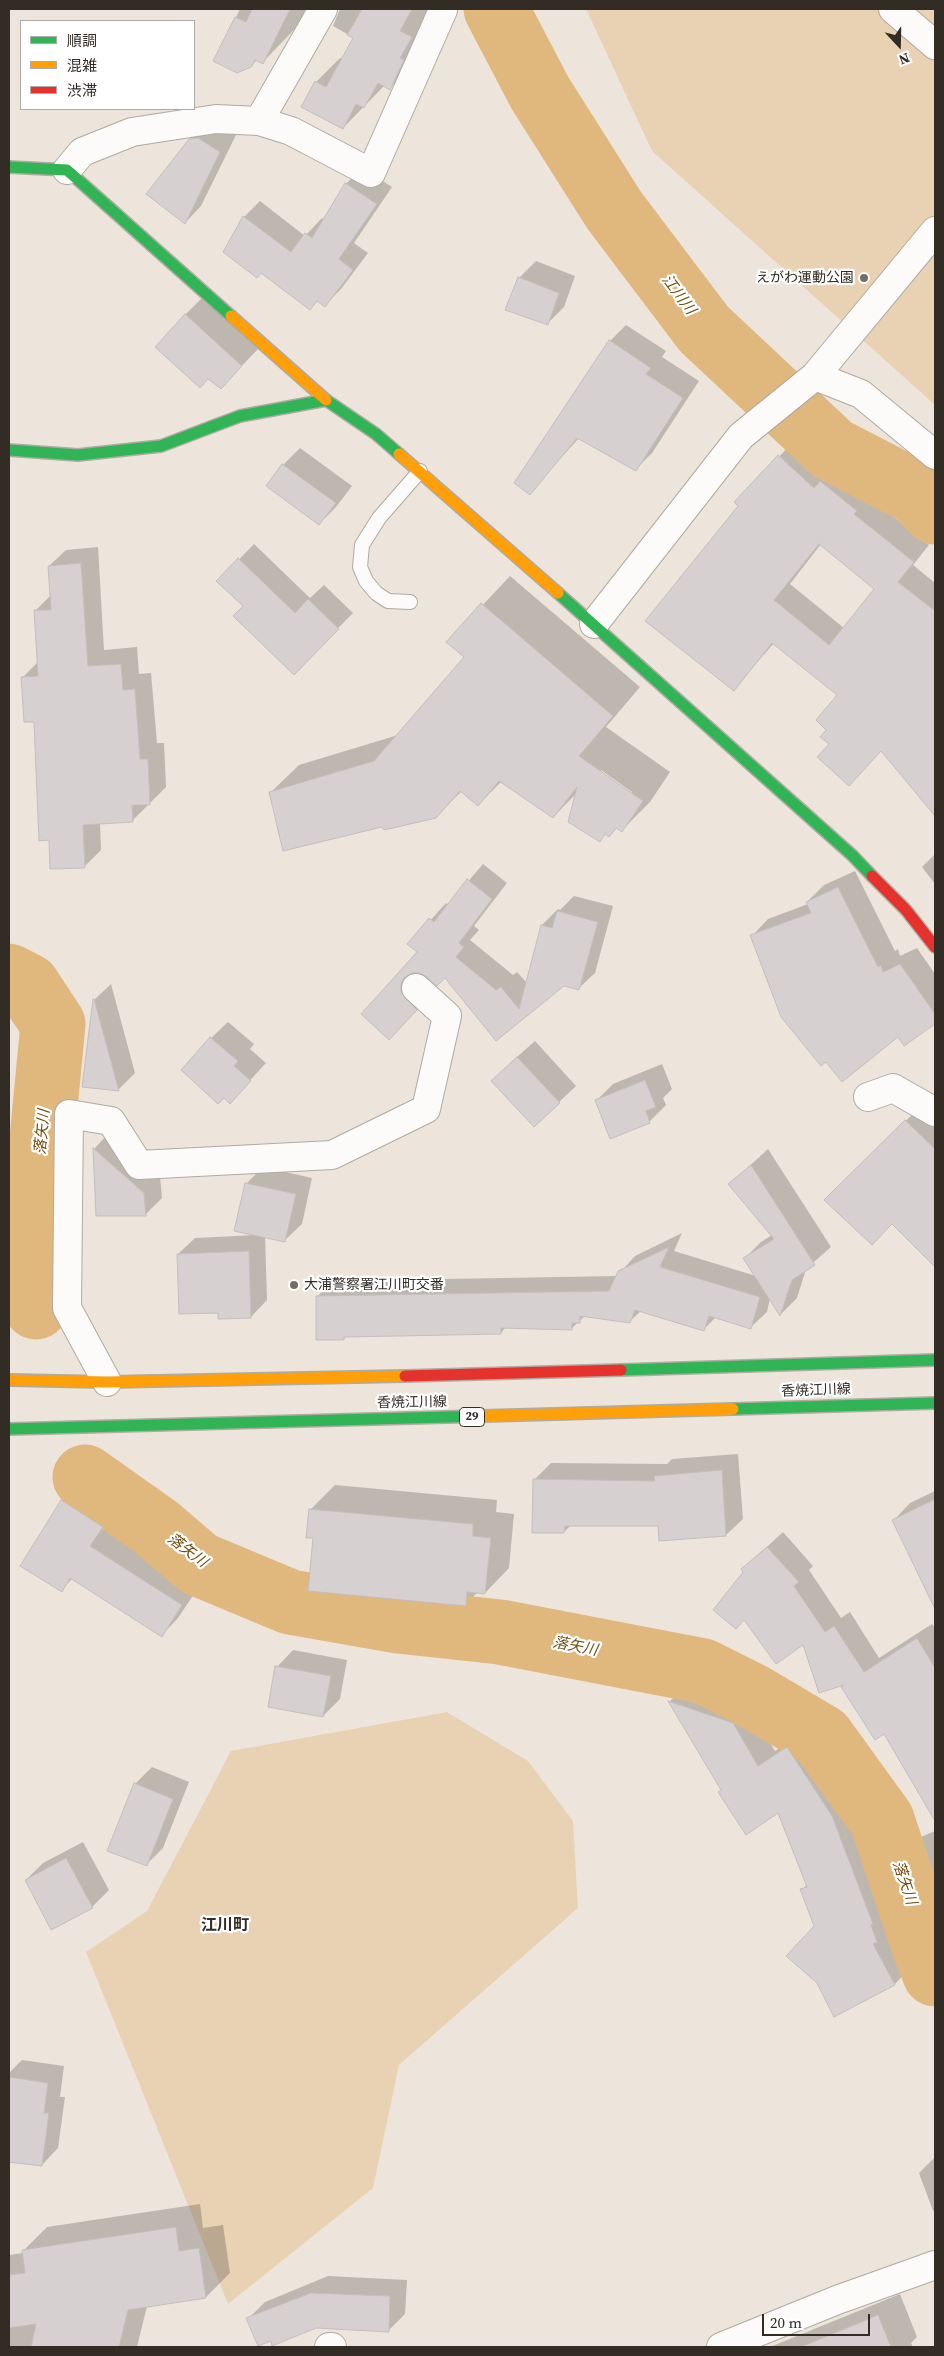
<!DOCTYPE html>
<meta charset="utf-8">
<style>
body{margin:0}
#map{position:relative;width:944px;height:2356px;overflow:hidden;background:#ede5db;font-family:"Source Serif 4","Noto Sans JP",serif}
canvas{display:block}
.frame{position:absolute;inset:0;border:10px solid #322c25;pointer-events:none}
.legend{position:absolute;left:20px;top:20px;width:175px;height:90px;box-sizing:border-box;background:#fff;border:1px solid #adaba8;margin:0;padding:6px 9px;list-style:none;font-size:15px;color:#322c25}
.legend li{display:flex;align-items:center;gap:10px;height:25px}
.legend b{width:25px;border:1px solid #adaba8}
.north{position:absolute;left:874px;top:20px;width:50px;height:50px;-webkit-text-stroke:4px #fff;paint-order:stroke;rotate:159deg;font-size:14px;font-weight:700;line-height:20px;text-align:center;color:#322c25}
.north::after{content:'';display:block;margin:auto;width:18px;height:22px;background:#322c25;clip-path:polygon(50% 0,100% 100%,50% 72%,0 100%)}
.scale{position:absolute;left:762px;top:2314px;width:108px;height:22px;box-sizing:border-box;border:2px solid #322c25;border-top:0;padding-left:6px;font-size:15px;line-height:18px;white-space:nowrap;color:#322c25;-webkit-text-stroke:4px #fff;paint-order:stroke}
</style>
<div id="map">
<canvas width="944" height="2356"></canvas>
<div class="frame"></div>
<ul class="legend">
<li><b style="height:6px;background:#30b455"></b>順調</li>
<li><b style="height:6px;background:#ff9f0a"></b>混雑</li>
<li><b style="height:6px;background:#e5322d"></b>渋滞</li>
</ul>
<div class="north">N</div>
<div class="scale">20 m</div>
</div>
<script>
const ctx = document.querySelector('canvas').getContext('2d');
ctx.lineJoin = 'round';
function fill(path, color) { ctx.fillStyle = color; ctx.fill(path, 'evenodd'); }
const toPath = rows => new Path2D(rows.map(r => 'M' + r).join(''));
function strokePath(path, color, width, dash) { ctx.strokeStyle = color; ctx.lineWidth = width; ctx.lineCap = dash ? 'butt' : 'round'; ctx.setLineDash(dash || []); ctx.stroke(path); }
function label(font, color, halo, rows, align = 'center') {
  ctx.font = font + ' "Source Serif 4","Noto Sans JP",serif'; ctx.lineWidth = 4.5; ctx.setLineDash([]); ctx.textBaseline = 'middle'; ctx.strokeStyle = halo; ctx.fillStyle = color; for (const [text, x, y, turn = 0] of rows) {
    ctx.save(); ctx.translate(x, y); ctx.rotate((+turn || 0) * Math.PI / 180); ctx.textAlign = isNaN(turn) ? turn : align; if (halo) ctx.strokeText(text, 0, 0); ctx.fillText(text, 0, 0); ctx.restore();
  }
}
fill(toPath([
 [586,9,935,9,935,405,652,151],
 [447,1712,528,1761,573,1821,578,1908,399,2065,373,2188,228,2304,86,1952,147,1911,231,1751]
]), '#e9d2b4');
fill(toPath([
 [240,9,314,9,262,63,257,60,251,66,215,60],
 [340,9,428,9,435,13,414,64,390,88,385,85,343,128,316,82,340,58,343,59,354,38,333,26],
 [216,121,236,135,201,206,185,223,190,140,207,123],
 [362,168,392,187,354,243,368,253,341,289,325,305,318,300,310,309,244,217,260,201,305,236,322,218,324,220,346,184],
 [536,261,575,276,564,307,547,324,519,278],
 [202,298,258,349,237,371,185,315],
 [626,325,666,351,662,357,699,381,652,453,635,470,579,438,529,493,610,341],
 [795,440,831,472,837,466,872,494,869,497,929,545,913,565,935,583,935,726,895,765,882,750,830,744,828,730,839,695,774,643,734,689,740,506,736,502],
 [821,544,876,589,844,628,790,584],
 [300,448,352,486,336,507,319,524,268,486,283,465],
 [254,544,310,598,324,585,353,613,294,673,245,606,218,581],
 [98,547,104,650,137,647,139,674,151,673,157,743,164,743,166,787,132,821,100,823,101,850,85,866,50,839,35,720,22,678,38,662,35,611,51,595,49,566,66,550],
 [510,576,640,687,606,727,670,772,650,802,622,830,618,827,609,836,606,834,599,840,577,793,553,817,502,781,478,805,462,791,435,817,382,826,270,793,299,765,398,735,466,657,448,642],
 [601,770,632,792,631,794,601,773],
 [935,854,935,884,922,867],
 [483,864,507,883,474,926,479,930,470,940,513,975,517,972,527,983,542,925,558,909,560,910,574,896,613,906,595,973,579,988,564,985,496,1039,445,977,437,985,419,971,416,972,417,977,431,993,405,1022,363,1014,419,952,409,944,446,903,448,905],
 [855,871,895,951,898,949,900,956,917,948,935,974,935,1023,905,1044,898,1035,752,936,768,919,808,904,807,902,824,885],
 [111,984,135,1073,118,1090,83,1086,94,1000],
 [228,1022,254,1044,250,1049,266,1063,230,1102,211,1038],
 [535,1041,576,1086,559,1102,509,1064],
 [662,1064,672,1089,663,1098,666,1105,649,1122,596,1101,613,1084],
 [929,1098,935,1105,935,1267,893,1223,826,1200],
 [110,1132,160,1176,162,1198,145,1215,97,1215,94,1149],
 [768,1149,831,1247,806,1269,797,1298,781,1314,770,1298,767,1312,751,1327,716,1317,704,1329,641,1311,630,1321,586,1315,571,1329,506,1327,501,1333,346,1336,344,1338,317,1297,332,1281,617,1276,635,1256,682,1233,674,1251,756,1276,745,1258,761,1242,772,1235,730,1184],
 [263,1167,312,1178,302,1224,285,1240,265,1236,267,1300,251,1317,219,1311,178,1254,195,1238,256,1235,246,1184],
 [738,1454,743,1519,726,1535,659,1525,571,1525,564,1532,534,1480,551,1463,667,1464,672,1459],
 [78,1485,118,1510,106,1529,198,1588,178,1618,162,1635,73,1578,61,1590,62,1501],
 [335,1485,497,1500,496,1512,514,1514,509,1568,485,1593,478,1592,465,1604,315,1537,311,1509],
 [935,1491,935,1579,929,1582,894,1520,910,1503],
 [783,1532,813,1566,809,1570,841,1618,850,1612,879,1658,932,1624,935,1628,935,1694,927,1675,917,1678,935,1742,935,1789,930,1794,847,1683,804,1643,743,1569],
 [293,1650,347,1660,340,1699,323,1716,277,1667],
 [685,1686,749,1707,775,1751,803,1732,847,1800,888,1907,886,1909,892,1925,889,1928,910,1968,895,1984,835,2015,816,1926,802,1890,807,1884,779,1811,722,1790,670,1701],
 [152,1767,189,1782,163,1848,146,1865,135,1784],
 [935,1831,935,1906,927,1882,933,1876,922,1880,908,1847,916,1839],
 [83,1842,109,1890,92,1907,26,1880,43,1863],
 [22,2060,64,2066,60,2097,65,2097,58,2148,42,2165,9,2161,9,2073],
 [935,2157,935,2210,933,2211,919,2173],
 [200,2204,203,2228,223,2225,230,2273,206,2297,147,2306,137,2347,9,2347,9,2255,23,2253,23,2251,47,2227],
 [328,2276,407,2280,405,2314,389,2330,316,2327,271,2340,248,2319,265,2302],
 [900,2294,917,2337,911,2343,913,2347,770,2347]
]), '#0003');
strokePath(toPath([
 [496,9,540,93,614,210,704,329,832,449,917,493,935,512],
 [9,976,28,986,53,1024,31,1254,36,1307],
 [85,1477,157,1528,199,1564,290,1602,398,1621,500,1632,703,1671,751,1695,822,1737,882,1820,924,1946,935,1974]
]), '#e0b87e', 65);
const building = toPath([
 [252,9,290,9,263,64,255,60,251,67,237,73,213,61,235,17,246,22,252,9],
 [362,9,412,9,400,31,412,37,400,58,404,60,390,90,378,83,364,108,356,104,343,129,301,107,315,81,326,87,353,38,347,35,362,9],
 [198,138,220,152,185,224,146,194,189,139,198,138],
 [345,183,377,204,339,259,353,270,325,307,317,301,310,310,261,273,257,278,223,252,243,216,291,252,305,233,312,238,345,183],
 [518,277,559,293,548,325,505,310,518,277],
 [185,314,242,366,221,389,208,379,200,388,155,347,185,314],
 [609,340,651,368,646,374,683,398,636,471,577,438,530,495,514,483,609,340],
 [778,455,814,488,820,481,857,511,854,514,914,562,898,582,935,611,935,816,881,751,849,786,817,757,829,744,820,737,826,730,816,720,837,695,772,643,734,691,645,621,738,506,734,502,778,455],
 [819,544,874,589,829,645,774,600,819,544],
 [282,464,336,503,319,525,266,486,282,464],
 [238,558,295,613,308,599,339,629,294,675,233,616,243,606,216,581,238,558],
 [81,563,88,666,121,664,123,690,135,689,140,759,148,759,150,805,132,805,133,822,83,825,85,868,50,869,49,840,39,841,34,722,24,722,21,677,38,676,34,610,51,610,48,566,81,563],
 [481,603,613,716,579,756,643,801,622,832,616,828,609,837,605,834,600,842,568,822,577,787,553,818,499,781,478,806,460,791,436,818,384,830,382,827,283,851,269,792,374,761,464,657,446,642,481,603],
 [467,879,492,899,459,943,464,947,456,957,496,990,501,987,519,1009,541,925,552,928,557,911,598,922,579,990,564,986,496,1041,445,978,437,986,426,976,420,973,412,973,404,978,401,984,401,992,417,1010,389,1040,361,1014,417,952,407,944,429,918,434,922,467,879],
 [838,887,878,967,881,965,883,972,900,964,935,1014,935,1024,904,1046,898,1037,842,1082,826,1062,821,1066,781,1017,750,935,811,913,806,902,838,887],
 [93,999,94,999,119,1091,82,1087,93,999],
 [210,1037,238,1061,234,1066,251,1081,230,1104,224,1098,218,1104,181,1070,210,1037],
 [517,1057,560,1103,534,1127,491,1081,517,1057],
 [645,1080,656,1107,646,1111,650,1123,610,1139,595,1100,645,1080],
 [905,1120,935,1149,935,1267,892,1224,872,1245,824,1200,905,1120],
 [93,1148,144,1193,146,1216,96,1216,93,1148],
 [751,1165,815,1265,792,1280,780,1316,743,1258,774,1239,728,1184,751,1165],
 [245,1183,296,1194,285,1242,234,1231,245,1183],
 [669,1247,660,1267,760,1297,751,1329,709,1316,704,1331,635,1310,630,1323,580,1316,580,1323,572,1323,572,1330,501,1328,501,1334,344,1337,344,1340,316,1340,316,1296,609,1291,618,1271,669,1247],
 [249,1251,251,1318,218,1319,218,1313,179,1314,177,1254,249,1251],
 [722,1470,726,1536,659,1541,658,1526,565,1526,564,1533,532,1533,533,1479,655,1481,654,1476,722,1470],
 [935,1499,935,1609,892,1520,935,1499],
 [61,1500,103,1527,90,1546,182,1605,162,1637,70,1578,62,1592,20,1566,61,1500],
 [309,1509,473,1524,473,1536,491,1538,485,1594,467,1592,466,1606,308,1591,313,1538,306,1538,309,1509],
 [767,1547,799,1582,794,1586,825,1632,834,1626,864,1672,917,1638,935,1668,935,1821,884,1734,875,1740,841,1687,844,1685,819,1693,803,1645,776,1664,744,1620,736,1629,713,1610,743,1572,741,1569,767,1547],
 [275,1666,331,1676,323,1717,268,1707,275,1666],
 [668,1701,733,1723,758,1766,787,1747,832,1816,873,1924,871,1925,877,1942,873,1944,895,1985,834,2017,817,1983,786,1956,814,1926,800,1889,807,1887,778,1813,746,1835,718,1792,721,1790,668,1701],
 [134,1783,173,1799,147,1866,107,1851,134,1783],
 [66,1858,93,1908,51,1930,25,1880,66,1858],
 [9,2077,48,2083,44,2113,49,2113,42,2166,9,2162,9,2077],
 [176,2227,179,2251,199,2248,206,2298,128,2310,119,2347,31,2347,36,2324,9,2328,9,2275,25,2273,22,2250,176,2227],
 [311,2293,390,2296,389,2332,316,2328,272,2346,271,2341,258,2346,246,2318,311,2293],
 [878,2315,891,2347,801,2347,878,2315]
]);
fill(building, '#d6d1d0');
strokePath(building, '#c3bdbd', 1);
const lane = toPath([
 [410,602,388,601,376,593,366,581,360,567,362,545,379,518,420,471]
]);
const street = toPath([
 [893,9,935,45],
 [259,121,323,9],
 [67,170,82,152,132,132,216,119,259,121,291,131,371,173,443,10],
 [815,376,935,231],
 [594,624,741,436,815,376,861,394,935,455],
 [868,1097,893,1088,935,1112],
 [107,1382,67,1308,69,1114,111,1121,139,1165,332,1155,426,1109,447,1016,416,988],
 [329,2347,332,2347],
 [721,2347,837,2300,935,2265]
]);
const fast = toPath([
 [9,167,67,170,231,316],
 [9,450,78,455,161,446,240,416,326,400,376,434,399,454],
 [558,593,853,856,872,876],
 [621,1370,935,1360],
 [733,1409,935,1403],
 [9,1429,483,1416]
]);
const slow = toPath([
 [231,316,326,400],
 [399,454,558,593],
 [9,1380,107,1382,405,1376],
 [483,1416,733,1409]
]);
const jam = toPath([
 [872,876,906,910,935,947],
 [405,1376,621,1370]
]);
strokePath(lane, '#afaaa2', 16);
strokePath(street, '#afaaa2', 30);
strokePath(fast, '#afaaa2', 14);
strokePath(slow, '#afaaa2', 14);
strokePath(jam, '#afaaa2', 14);
strokePath(lane, '#fcfbfa', 14);
strokePath(street, '#fcfbfa', 28);
strokePath(fast, '#30b455', 11);
strokePath(slow, '#ff9f0a', 11);
strokePath(jam, '#e5322d', 11);
for (const [x, y, r, color] of [
 [864,278,5,"#736d65"],
 [294,1285,5,"#736d65"]
]) { const dot = new Path2D(); dot.arc(x, y, r, 0, 2 * Math.PI); ctx.fillStyle = color; ctx.fill(dot); strokePath(dot, '#fff', 2); }
for (const [x, y, w] of [
 [472,1417,25]
]) { const box = new Path2D(); box.roundRect(x - w / 2, y - 9.5, w, 19, 4); ctx.fillStyle = '#fff'; ctx.fill(box); strokePath(box, '#322c25', 1); }
label('bold 12px', '#322c25', null, [
 ["29",472,1417]
]);
label('14px', '#322c25', '#fff', [
 ["えがわ運動公園",854,278],
 ["大浦警察署江川町交番",304,1285,"left"]
], 'right');
label('14px', '#322c25', '#fff', [
 ["香焼江川線",816,1391,-2],
 ["香焼江川線",412,1403,-1]
]);
label('italic 15px', '#714d0f', '#fff', [
 ["江川川",678,295,53],
 ["落矢川",43,1132,-85],
 ["落矢川",187,1551,37],
 ["落矢川",575,1647,11],
 ["落矢川",904,1883,71]
]);
label('bold 16px', '#322c25', '#fff', [
 ["江川町",225,1926]
]);
</script>
